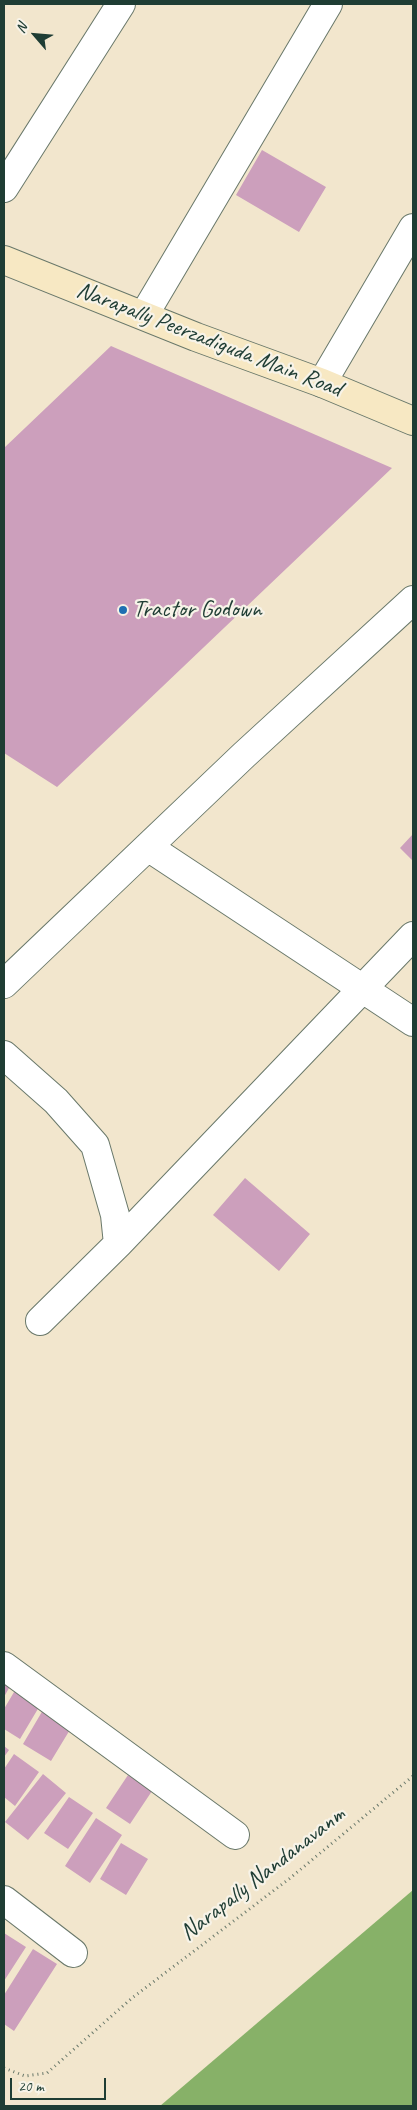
<!DOCTYPE html>
<style>
body{margin:0}
#map{position:relative;width:417px;height:2110px;overflow:hidden;background:#f2e6cd;font-family:Caveat,sans-serif}
canvas{display:block}
.frame{position:absolute;inset:0;border:5px solid #1f3d34;pointer-events:none}
.north{position:absolute;left:10px;top:10px;width:50px;height:50px;-webkit-text-stroke:4px #f7f3e8;paint-order:stroke;rotate:297deg;font-size:14px;font-weight:700;line-height:20px;text-align:center;color:#1f3d34}
.north::after{content:'';display:block;margin:auto;width:18px;height:22px;background:#1f3d34;clip-path:polygon(50% 0,100% 100%,50% 72%,0 100%)}
.scale{position:absolute;left:10px;top:2078px;width:96px;height:22px;box-sizing:border-box;border:2px solid #1f3d34;border-top:0;padding-left:6px;font-size:15px;line-height:18px;white-space:nowrap;color:#1f3d34;-webkit-text-stroke:4px #f7f3e8;paint-order:stroke}
</style>
<div id="map">
<canvas width="417" height="2110"></canvas>
<div class="frame"></div>
<div class="north">N</div>
<div class="scale">20 m</div>
</div>
<script>
const ctx = document.querySelector('canvas').getContext('2d');
ctx.lineJoin = 'round';
function fill(path, color) { ctx.fillStyle = color; ctx.fill(path, 'evenodd'); }
const toPath = rows => new Path2D(rows.map(r => 'M' + r).join(''));
function strokePath(path, color, width, dash) { ctx.strokeStyle = color; ctx.lineWidth = width; ctx.lineCap = dash ? 'butt' : 'round'; ctx.setLineDash(dash || []); ctx.stroke(path); }
function label(font, color, halo, rows, align = 'center') {
  ctx.font = font + ' Caveat,sans-serif'; ctx.lineWidth = 4.5; ctx.setLineDash([]); ctx.textBaseline = 'middle'; ctx.strokeStyle = halo; ctx.fillStyle = color; for (const [text, x, y, turn = 0] of rows) {
    ctx.save(); ctx.translate(x, y); ctx.rotate((+turn || 0) * Math.PI / 180); ctx.textAlign = isNaN(turn) ? turn : align; if (halo) ctx.strokeText(text, 0, 0); ctx.fillText(text, 0, 0); ctx.restore();
  }
}
fill(toPath([
 [413,1890,413,2106,160,2106]
]), '#87b168');
fill(toPath([
 [262,150,326,187,299,232,236,195],
 [111,346,392,468,57,787,4,753,4,448],
 [413,834,413,861,400,848],
 [245,1178,310,1234,279,1271,213,1215],
 [4,1673,14,1679,4,1697],
 [17,1687,42,1702,20,1739,4,1729,4,1709],
 [43,1710,71,1728,51,1761,23,1744],
 [4,1746,9,1750,4,1757],
 [14,1754,39,1772,15,1806,4,1797,4,1769],
 [43,1774,66,1793,28,1840,5,1822],
 [128,1775,152,1791,130,1824,106,1808],
 [69,1797,93,1813,68,1849,44,1833],
 [96,1818,122,1835,90,1883,65,1866],
 [121,1843,148,1859,126,1895,100,1879],
 [4,1933,26,1947,4,1981],
 [33,1949,57,1964,14,2031,4,2024,4,1995]
]), '#cc9fbc');
const street = toPath([
 [4,188,121,4],
 [144,315,328,4],
 [322,383,413,228],
 [148,847,413,1022],
 [4,984,244,755,413,600],
 [4,1055,56,1101,95,1145,115,1215,118,1244],
 [40,1321,118,1244,413,936],
 [4,1666,235,1835],
 [4,1900,73,1953]
]);
const secondary = toPath([
 [4,260,196,337,322,383,413,421]
]);
strokePath(street, '#69786a', 30);
strokePath(secondary, '#69786a', 30);
strokePath(toPath([
 [4,2068,25,2076,47,2073,132,1998,289,1879,413,1776]
]), '#69786a', 3, [1, 4]);
strokePath(street, '#fff', 28);
strokePath(secondary, '#f7e8c3', 28);
for (const [x, y, r, color] of [
 [123,610,5,"#1f6fb2"]
]) { const dot = new Path2D(); dot.arc(x, y, r, 0, 2 * Math.PI); ctx.fillStyle = color; ctx.fill(dot); strokePath(dot, '#f7f3e8', 2); }
label('24px', '#1f3d34', '#f7f3e8', [
 ["Narapally Peerzadiguda Main Road",209,340,21],
 ["Narapally Nandanavanm",263,1874,-38]
]);
label('24px', '#1f3d34', '#f7f3e8', [
 ["Tractor Godown",133,610]
], 'left');
</script>
